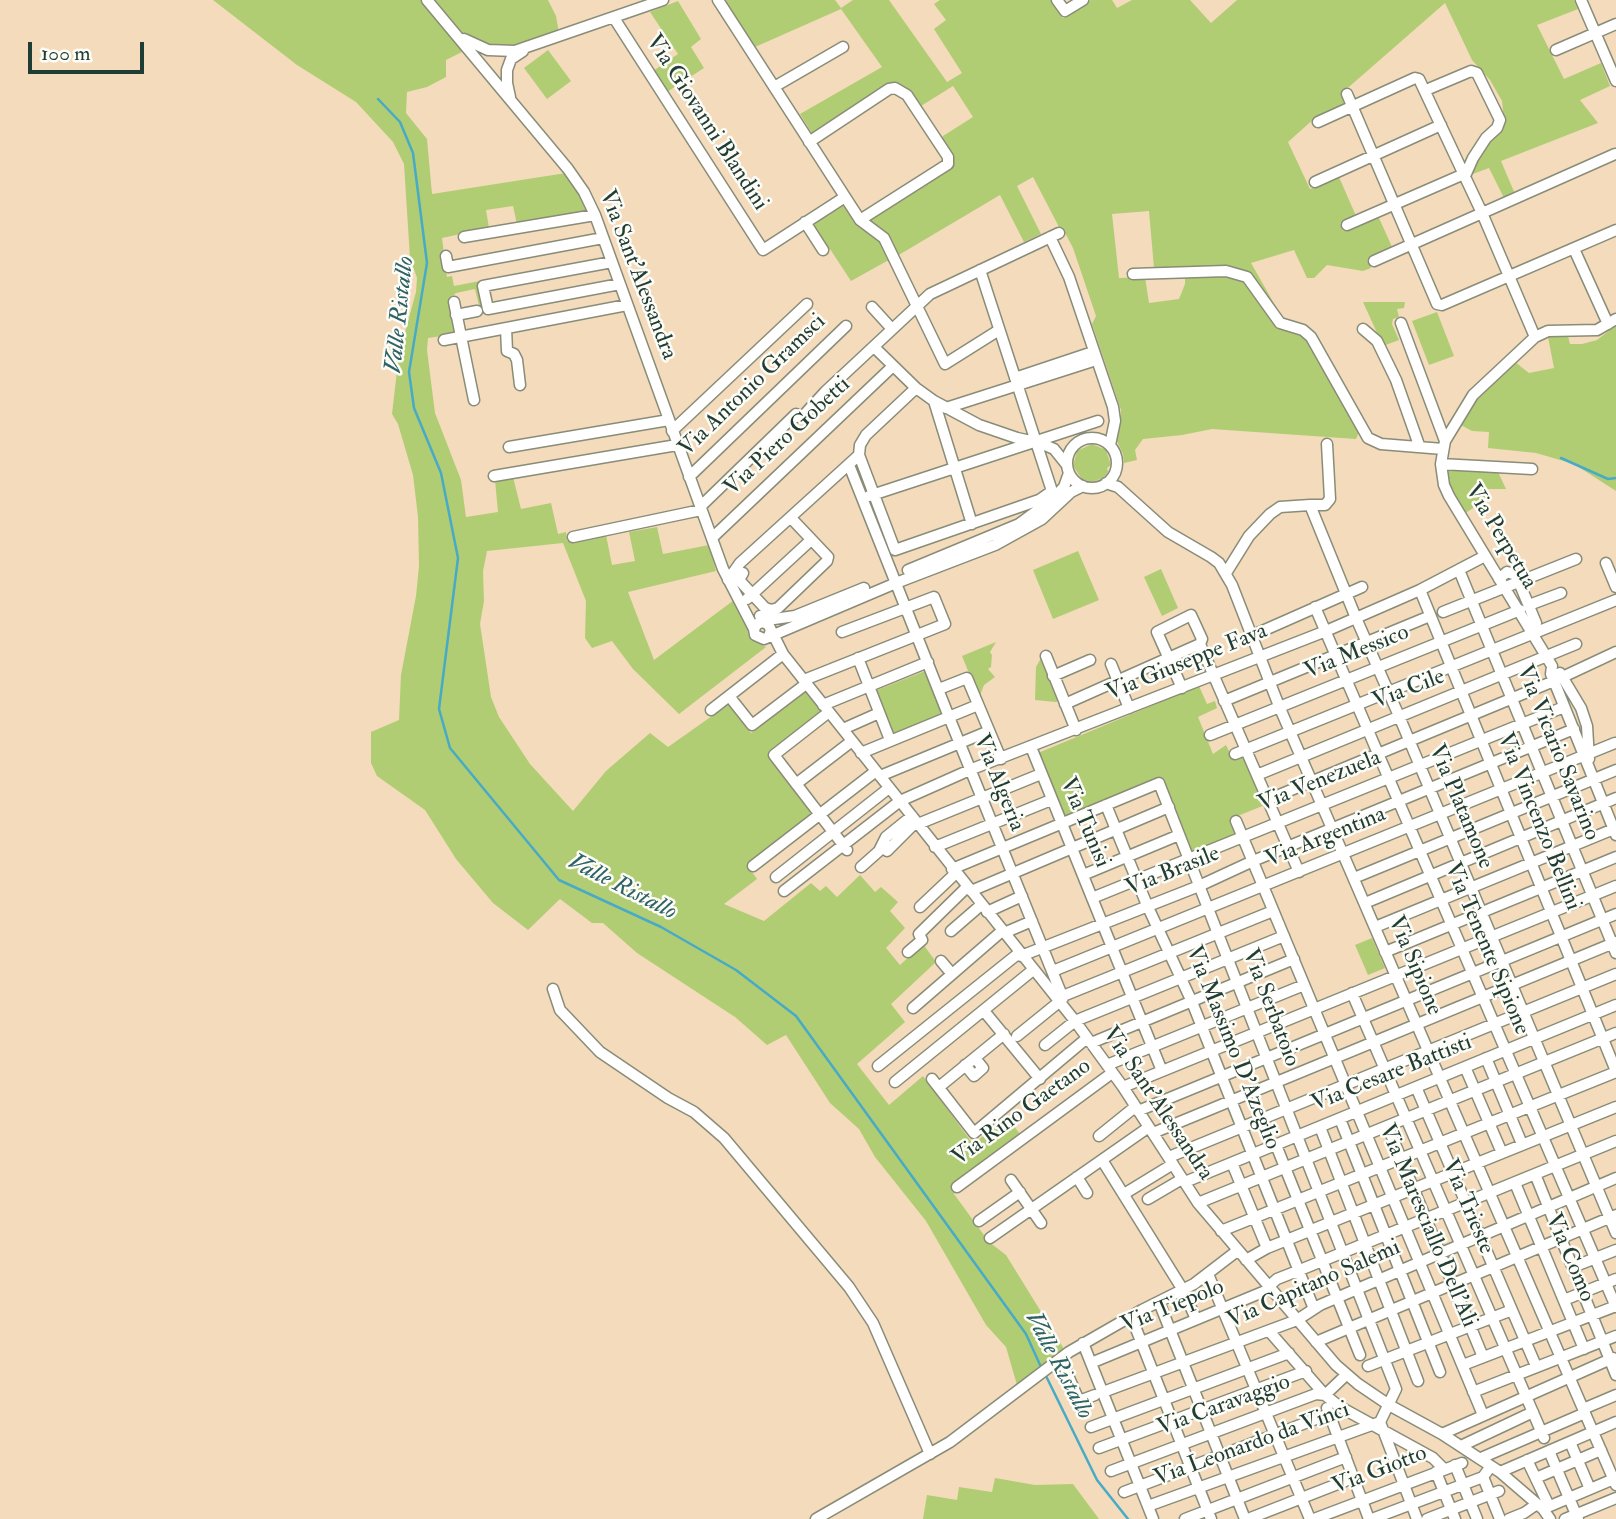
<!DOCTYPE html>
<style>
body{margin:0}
#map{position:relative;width:1616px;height:1519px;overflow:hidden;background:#f3dbbc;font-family:"IM FELL Double Pica",serif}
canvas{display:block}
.scale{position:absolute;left:28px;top:42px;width:116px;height:32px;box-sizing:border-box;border:4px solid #1f3d34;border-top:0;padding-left:9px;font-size:21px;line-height:24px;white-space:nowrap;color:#1f3d34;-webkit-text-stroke:5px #fdfcf7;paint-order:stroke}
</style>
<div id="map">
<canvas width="1616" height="1519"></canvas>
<div class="scale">100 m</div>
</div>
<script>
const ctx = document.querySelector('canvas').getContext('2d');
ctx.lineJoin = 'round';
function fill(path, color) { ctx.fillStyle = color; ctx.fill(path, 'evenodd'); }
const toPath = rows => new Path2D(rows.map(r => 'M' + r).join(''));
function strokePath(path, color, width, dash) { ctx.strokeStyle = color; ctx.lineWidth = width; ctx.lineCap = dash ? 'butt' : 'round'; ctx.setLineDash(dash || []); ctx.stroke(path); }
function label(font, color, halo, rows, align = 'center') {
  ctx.font = font + ' "IM FELL Double Pica",serif'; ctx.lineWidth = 5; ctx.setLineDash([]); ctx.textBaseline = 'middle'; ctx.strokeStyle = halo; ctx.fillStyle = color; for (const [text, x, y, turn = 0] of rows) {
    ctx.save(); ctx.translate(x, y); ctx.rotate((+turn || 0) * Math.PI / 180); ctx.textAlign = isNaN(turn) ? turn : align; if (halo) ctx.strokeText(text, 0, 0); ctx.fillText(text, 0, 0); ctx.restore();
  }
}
fill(toPath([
 [213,0,421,0,464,51,446,60,446,77,427,87,407,92,406,113,427,139,432,194,566,173,576,187,588,211,517,224,513,206,486,210,489,228,442,238,447,277,452,276,454,286,480,281,486,312,481,314,475,289,456,293,450,298,456,334,428,338,427,350,435,413,461,480,466,517,498,512,495,480,513,477,521,509,551,503,558,534,566,532,567,541,606,535,612,565,635,561,629,532,657,527,663,554,709,545,716,571,628,592,654,660,734,600,747,620,748,634,751,640,766,647,679,714,633,669,612,641,592,648,585,638,586,601,563,543,487,551,483,571,484,601,480,624,491,697,499,717,530,764,573,811,606,771,650,733,668,747,729,704,751,733,807,691,824,712,769,755,814,814,748,866,757,879,724,904,764,921,811,883,820,891,826,886,837,897,860,875,875,892,881,887,898,902,890,911,905,928,886,948,900,965,923,944,936,962,891,1004,905,1022,857,1064,889,1105,923,1076,973,1144,1007,1117,1020,1134,953,1184,956,1191,954,1194,989,1242,1006,1255,1064,1349,1017,1385,1006,1347,986,1325,926,1221,875,1157,859,1129,830,1103,786,1035,767,1045,735,1017,637,953,603,923,592,923,560,899,528,930,493,903,456,859,425,810,377,776,371,763,371,732,399,720,401,675,416,596,419,566,418,517,413,475,398,424,392,414,399,354,416,292,417,278,410,258,404,164,393,142,356,102,297,65],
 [433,0,548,0,556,16,559,33,526,44,509,46,486,46,472,40,459,29],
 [725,0,835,0,841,8,853,0,889,0,947,82,962,73,934,29,946,20,934,4,940,0,1051,0,1063,18,1091,0,1112,0,1117,8,1132,0,1190,0,1211,23,1237,0,1574,0,1578,9,1537,25,1564,79,1601,63,1610,86,1580,100,1598,123,1501,161,1515,194,1504,198,1489,168,1470,175,1475,162,1504,121,1502,101,1490,80,1472,60,1445,3,1342,93,1347,104,1316,117,1288,142,1310,189,1339,177,1356,216,1340,223,1343,231,1379,218,1393,249,1367,260,1371,268,1363,271,1327,265,1314,278,1307,278,1294,250,1251,263,1284,321,1252,278,1245,273,1237,270,1166,270,1154,268,1149,211,1112,214,1119,278,1145,277,1149,303,1179,299,1185,284,1185,276,1220,274,1244,278,1251,284,1277,323,1302,332,1308,338,1359,432,1356,439,1212,429,1182,435,1143,439,1135,450,1137,460,1124,463,1123,454,1115,437,1121,424,1121,410,1092,324,1096,316,1073,248,1062,227,1059,227,1033,177,1017,186,1041,234,1024,242,1000,195,897,256,885,234,867,219,951,166,951,159,941,141,943,136,973,117,953,86,921,106,902,87,888,87,813,135,800,114,882,67,841,9,755,47],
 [678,1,701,39,691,47,704,68,667,92,653,71,678,54,650,12],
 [548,50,571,81,547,99,524,68],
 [843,204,874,233,894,262,887,261,851,281,830,249,827,250,811,226],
 [1363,302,1405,302,1404,308,1397,309,1399,317,1393,319,1392,324,1399,340,1383,346],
 [1437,312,1454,356,1429,365,1412,321],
 [1616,325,1616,491,1574,464,1536,453,1488,448,1489,432,1472,431,1459,424,1480,394,1515,362,1529,373,1554,368,1548,337,1568,336,1570,344,1582,344,1597,340],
 [1092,444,1106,450,1111,465,1107,468,1108,472,1103,478,1092,482,1082,479,1073,466,1077,451],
 [1453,468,1498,472,1506,489,1487,489,1487,499,1464,514,1449,486,1446,473],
 [1078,551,1099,600,1053,619,1033,570],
 [1161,569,1178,608,1162,616,1144,577],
 [996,642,990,652,992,655,991,667,988,669,995,677,984,685,979,698,962,656],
 [1041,658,1058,701,1056,702,1035,700,1036,667],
 [925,671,943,715,893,735,875,691],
 [1199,686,1207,704,1215,701,1217,708,1198,717,1213,754,1226,745,1233,759,1244,755,1265,805,1230,819,1236,834,1191,853,1161,777,1156,781,1062,818,1038,753],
 [1372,938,1385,968,1368,975,1355,945],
 [995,1478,1035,1485,1073,1484,1099,1519,923,1519,927,1495,957,1500,959,1487,992,1492]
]), '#b1cd73');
strokePath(toPath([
 [378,99,400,122,413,153,427,263,409,372,414,408,441,473,458,558,439,709,450,748,559,880,661,927,736,970,796,1016,1026,1334,1041,1367],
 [1561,458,1608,479,1616,478],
 [1046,1376,1097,1480,1128,1519]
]), '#47aac6', 2.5);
const minor = toPath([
 [427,0,568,169,584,192,595,215,723,569,754,629],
 [718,0,860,220,884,238,945,364,999,330],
 [1057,0,1065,11,1083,0],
 [1581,0,1616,81],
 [614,18,763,250,845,197],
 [464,39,488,50,515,51,663,0],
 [1556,50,1616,24],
 [774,87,843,47],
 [1426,90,1471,71,1477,73,1500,120,1497,128,1486,138,1473,158,1465,176],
 [1347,94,1437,304,1442,305,1616,230],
 [510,97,507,83,507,70,511,59,523,51],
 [1318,122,1415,78,1419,79,1482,213,1535,337],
 [809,142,889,89,895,88,907,95,948,157,948,164,860,220],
 [1315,182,1441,125],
 [805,222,823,250],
 [1347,225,1464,174],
 [464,237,595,215],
 [1050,237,1069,277,1113,407,1115,421,1110,445],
 [1574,249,1608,324],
 [446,256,448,267,603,238],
 [1374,261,1615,154],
 [612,262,483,286,488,309,620,284],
 [1133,274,1226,271,1247,277,1280,323,1303,330,1311,337,1368,438,1381,444,1443,449],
 [454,302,474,400],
 [872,307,892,329],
 [456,315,477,311],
 [1616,319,1597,330,1548,331,1535,337,1473,395,1445,441,1441,464,1444,485,1449,496,1552,666,1551,674,1554,681,1616,835],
 [1401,323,1445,441],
 [506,328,507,351,514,354,517,360,520,385],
 [1363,329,1377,341,1396,380,1419,445],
 [444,340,627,305],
 [874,347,916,388,934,401,979,425,1017,438,1040,443,1054,449,1066,464],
 [1015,378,1093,352],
 [934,401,972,524],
 [946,408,1096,360],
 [793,418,804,415,825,392,930,294,1059,233],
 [672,431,807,304],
 '1067 463a25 25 0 1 1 50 0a25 25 0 1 1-50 0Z',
 [509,447,669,420],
 [859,455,895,550,1039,500,1052,491,980,270],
 [1441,464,1532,469],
 [849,465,949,717,1063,998],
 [494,476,677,445],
 [689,477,846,326],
 [1106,483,1118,487,1168,532,1211,557,1219,563,1232,585,1279,706,1616,1485],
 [869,496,1098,421],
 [1310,505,1325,505,1330,499,1327,444],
 [700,507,796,414],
 [573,537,701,510],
 [712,538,893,366],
 [1606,563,1616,587],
 [908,570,1019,524,1053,499,1064,487,1069,473],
 [1459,570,1616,953],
 [743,573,739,580,765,608,772,610,778,608,827,561,828,557,791,518],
 [1226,573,1249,536,1270,514,1280,507,1310,505,1356,618,1399,716,1616,1233],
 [1499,579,1507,572,1516,575,1536,623,1534,633],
 [728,580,740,563,859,455,860,445,866,435,916,388],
 [1420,590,1616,1071],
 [747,599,811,540],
 [1529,605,1561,593],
 [1315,607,1616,1307],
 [1443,612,1576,559],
 [760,616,774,619,795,616,864,588],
 [771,630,783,654,1075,1021,1123,1087,1198,1203,1336,1365,1358,1384,1389,1405,1442,1434,1500,1472,1543,1509,1550,1519],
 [769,636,771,630,768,624,762,622,757,624,754,629,755,635,764,639,896,583,995,545,1042,519,1071,492,1083,486],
 [1251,636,1362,587],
 [1046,656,1076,730],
 [858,658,890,740],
 [1111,664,1129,708],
 [1560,673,1581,708,1587,726,1589,759],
 [1053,676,1090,660],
 [804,680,945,624,934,597,842,632],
 [1182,688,1157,632,1191,615,1202,639,1200,644,1299,872],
 [939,689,967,678,1001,759],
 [729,696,752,725,806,684],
 [1224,701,1430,616],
 [1065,704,1200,644],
 [823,705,928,662],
 [711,710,783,654],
 [829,712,774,755,847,850],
 [843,729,879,713],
 [1210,735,1520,610],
 [1031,747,1162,1071],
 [861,753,978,705],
 [1235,754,1616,600],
 [1257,775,1576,644],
 [880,776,989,731],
 [796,784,852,741],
 [1267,800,1554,681,1616,652],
 [1106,805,1147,905,1192,1002,1314,1309],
 [1236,821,1483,1415],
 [918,824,1041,774],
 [935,847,1051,800],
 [887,851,916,822],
 [753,866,876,771],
 [861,867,879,851,886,837,912,816],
 [952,869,1159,783,1396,1389,1380,1422,1417,1519],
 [1083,875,1179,835],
 [776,877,889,788],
 [1354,878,1616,770],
 [784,891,900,801,972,769,1326,631,1420,590,1485,556],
 [971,891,1169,807],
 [1092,898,1564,707],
 [1365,903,1616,798],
 [920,907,956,873],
 [987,912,1022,896],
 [1375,927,1616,828],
 [951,931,981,905],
 [1004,933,1032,921],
 [908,952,922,940,919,934,967,887],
 [1385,952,1616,857],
 [1021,956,1199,886,1253,861,1574,729],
 [941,961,952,974],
 [1053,971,1615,743],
 [553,989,560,1010,600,1052,668,1098,694,1112,724,1138,849,1287,873,1323,930,1454],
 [1352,993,1544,1438],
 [1058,998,1273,911],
 [913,1008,1002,931],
 [984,1011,1040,1079],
 [1017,1036,1059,1002],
 [1091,1043,1294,959],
 [1045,1045,1075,1021,1284,936],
 [1486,1058,1522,1144],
 [965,1065,974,1076,983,1068,975,1058],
 [1107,1065,1304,985],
 [878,1066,1019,953],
 [1465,1067,1502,1153],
 [932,1079,974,1133,1087,1038],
 [895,1082,1033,970],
 [939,1087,1004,1034],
 [1123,1087,1616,886],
 [1416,1087,1536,1366],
 [1138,1111,1616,914],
 [1340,1119,1440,1372],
 [1320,1127,1418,1381],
 [1388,1127,1483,1357],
 [1153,1133,1616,942],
 [1099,1136,1135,1107],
 [1276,1145,1360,1355],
 [1169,1157,1616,974],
 [1102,1160,1183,1290,1196,1319],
 [1232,1163,1267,1248],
 [1535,1174,1616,1375],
 [1077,1177,1087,1193],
 [1011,1180,1041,1223],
 [1185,1182,1616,1005],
 [1515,1183,1584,1349],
 [957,1187,1112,1073],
 [1124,1194,1173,1164],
 [1148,1199,1182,1179],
 [1198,1203,1616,1033],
 [979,1221,1020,1192],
 [1221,1231,1616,1072],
 [990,1238,1149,1127],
 [1246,1260,1267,1248,1616,1107],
 [1573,1267,1616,1250],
 [1208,1274,1310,1519],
 [1268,1287,1277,1279,1300,1270,1616,1141],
 [1564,1300,1616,1279],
 [1159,1302,1245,1519],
 [1131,1316,1211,1519],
 [1269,1331,1325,1395,1340,1407,1433,1458,1444,1469],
 [1316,1342,1616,1215],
 [1083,1343,1153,1519],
 [1061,1359,1079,1401,1095,1395],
 [1091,1363,1270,1289],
 [1463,1365,1616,1306],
 [1368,1366,1512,1310],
 [1103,1392,1297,1320,1320,1305,1616,1178],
 [1473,1392,1616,1336],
 [1327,1408,1369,1519],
 [1583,1409,1616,1395],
 [1091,1427,1289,1353],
 [1442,1434,1613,1358],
 [1570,1442,1590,1489],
 [1461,1446,1533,1412],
 [1099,1448,1306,1371],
 [1549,1451,1578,1519],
 [1481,1458,1585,1413],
 [1527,1460,1549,1506],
 [1455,1465,1477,1519],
 [1111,1471,1316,1394,1325,1395,1346,1375],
 [1436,1472,1455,1519],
 [1500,1472,1616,1422],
 [1483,1477,1500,1519],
 [1536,1478,1601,1450],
 [1124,1492,1329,1414],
 [1148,1506,1380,1422],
 [1543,1509,1616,1478],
 [816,1519,950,1442,1069,1352,1142,1310,1194,1284,1237,1251],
 [1185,1519,1346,1457],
 [1248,1519,1353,1478],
 [1314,1519,1462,1463],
 [1372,1519,1483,1477,1491,1466],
 [1427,1519,1499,1491],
 [1509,1519,1524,1513,1537,1504],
 [1565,1519,1616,1498]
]);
strokePath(minor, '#898c78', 13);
strokePath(minor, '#fff', 10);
label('23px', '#1f3d34', '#fdfcf7', [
 ["Via Giovanni Blandini",706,123,57],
 ["Via Sant'Alessandra",637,275,69],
 ["Via Antonio Gramsci",753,386,-44],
 ["Via Piero Gobetti",788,437,-43],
 ["Via Perpetua",1500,537,59],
 ["Via Messico",1357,653,-22],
 ["Via Giuseppe Fava",1187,663,-22],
 ["Via Cile",1409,690,-21],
 ["Via Vicario Savarino",1557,753,68],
 ["Via Venezuela",1320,782,-22],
 ["Via Algeria",998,783,68],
 ["Via Platamone",1460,807,67],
 ["Via Vincenzo Bellini",1538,822,68],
 ["Via Tunisi",1084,823,67],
 ["Via Argentina",1326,838,-22],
 ["Via Brasile",1173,872,-22],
 ["Via Tenente Sipione",1486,949,67],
 ["Via Sipione",1414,966,67],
 ["Via Serbatoio",1270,1008,69],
 ["Via Massimo D'Azeglio",1232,1048,68],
 ["Via Cesare Battisti",1392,1074,-22],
 ["Via Sant'Alessandra",1157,1104,56],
 ["Via Rino Gaetano",1022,1113,-36],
 ["Via Trieste",1467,1207,67],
 ["Via Maresciallo Dell'Ali",1427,1226,67],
 ["Via Como",1569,1258,67],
 ["Via Capitano Salemi",1314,1285,-24],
 ["Via Tiepolo",1173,1307,-22],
 ["Via Caravaggio",1224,1406,-20],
 ["Via Leonardo da Vinci",1252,1445,-20],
 ["Via Giotto",1380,1471,-21]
]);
label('italic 24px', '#2d6367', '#fdfcf7', [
 ["Valle Ristallo",401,315,-84],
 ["Valle Ristallo",622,888,27],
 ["Valle Ristallo",1058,1366,62]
]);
</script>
